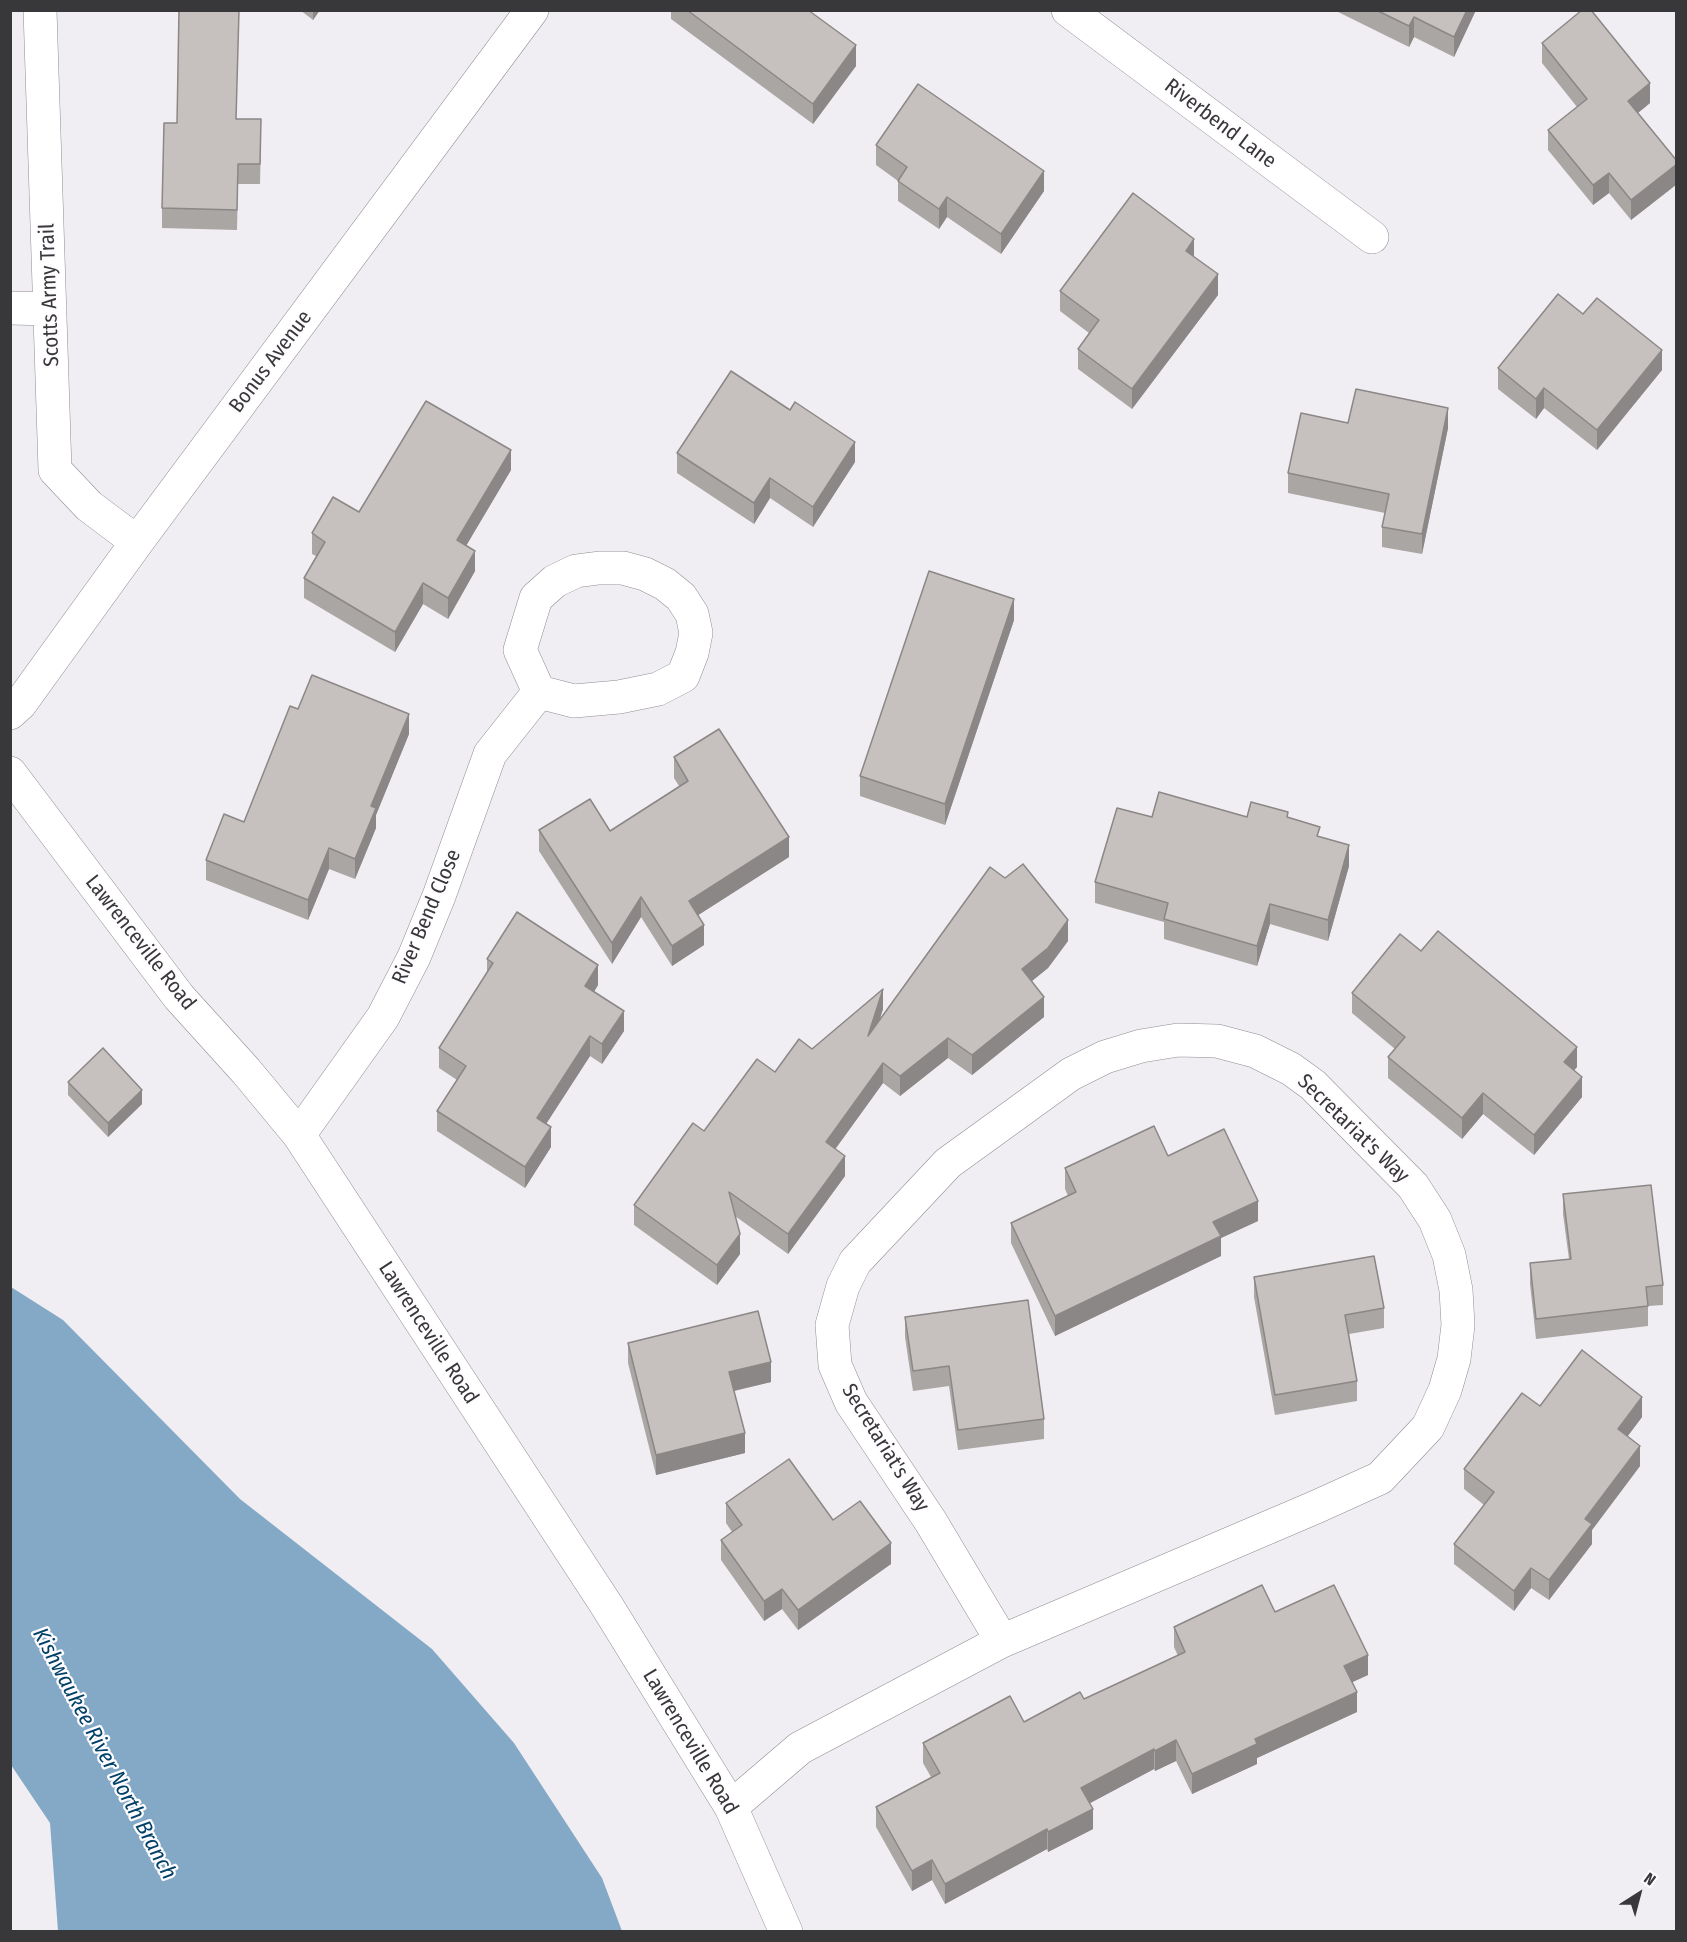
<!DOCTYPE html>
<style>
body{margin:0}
#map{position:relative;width:1687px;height:1942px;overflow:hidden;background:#f1eef3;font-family:"Fira Sans Condensed",sans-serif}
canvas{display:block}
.frame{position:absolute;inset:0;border:12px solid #383739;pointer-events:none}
.north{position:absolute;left:1609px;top:1864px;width:60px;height:60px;-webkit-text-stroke:4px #fefcff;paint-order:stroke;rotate:36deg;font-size:16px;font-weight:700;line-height:24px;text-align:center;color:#383739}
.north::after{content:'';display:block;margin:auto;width:21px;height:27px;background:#383739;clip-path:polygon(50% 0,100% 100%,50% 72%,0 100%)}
</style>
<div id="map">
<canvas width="1687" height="1942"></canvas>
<div class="frame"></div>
<div class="north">N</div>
</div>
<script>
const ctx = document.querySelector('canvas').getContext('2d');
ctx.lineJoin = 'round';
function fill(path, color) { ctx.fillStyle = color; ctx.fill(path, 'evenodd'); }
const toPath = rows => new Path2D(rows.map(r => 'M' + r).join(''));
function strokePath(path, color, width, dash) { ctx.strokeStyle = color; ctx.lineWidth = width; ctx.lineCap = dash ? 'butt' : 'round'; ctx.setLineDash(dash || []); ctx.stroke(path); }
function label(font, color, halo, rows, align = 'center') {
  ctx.font = font + ' "Fira Sans Condensed",sans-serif'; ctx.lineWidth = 4.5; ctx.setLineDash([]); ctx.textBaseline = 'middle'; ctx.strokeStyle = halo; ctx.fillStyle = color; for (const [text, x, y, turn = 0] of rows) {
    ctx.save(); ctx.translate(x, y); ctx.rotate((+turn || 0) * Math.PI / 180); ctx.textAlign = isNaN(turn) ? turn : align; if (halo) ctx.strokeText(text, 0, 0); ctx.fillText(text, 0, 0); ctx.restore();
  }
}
fill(toPath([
 [11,1287,63,1320,240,1499,432,1649,514,1743,602,1878,622,1931,58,1931,50,1823,11,1765]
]), '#84a9c7');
const minor = toPath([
 [40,10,55,470,89,506,137,542],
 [1068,10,1372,237],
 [10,308,50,309],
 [599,568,623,568,645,574,665,584,681,597,692,614,696,633,692,653,683,676,658,689,619,697,574,701,539,692,520,650,536,598,555,581,576,571,599,568],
 [10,713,20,704,137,542,532,10],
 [10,773,179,997,246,1071,299,1135,607,1606,731,1807,786,1932],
 [1178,1040,1217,1041,1255,1051,1291,1069,1313,1085,1413,1186,1435,1220,1449,1255,1456,1290,1458,1325,1454,1359,1445,1390,1428,1427,1380,1478,1316,1507,1002,1641,931,1522,851,1402,835,1365,832,1325,843,1286,855,1262,948,1163,1071,1074,1105,1057,1141,1046,1178,1040],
 [299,1135,383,1017,414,957,439,896,490,754,539,692],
 [731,1807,800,1748,1002,1641]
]);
strokePath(minor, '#8f8d91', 34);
strokePath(minor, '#fff', 33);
fill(toPath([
 [300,10,320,10,313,20],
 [671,10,808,10,856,66,813,124,671,19],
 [1334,10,1476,10,1454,57,1414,37,1409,47],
 [1542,43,1650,103,1638,113,1677,161,1677,184,1631,220,1609,193,1593,205,1548,150,1548,130,1577,107,1542,63],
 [236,119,261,139,260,184,238,184,237,230,162,228,162,208,177,123],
 [876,145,1044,191,1001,254,947,217,939,229,898,201,898,181,876,165],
 [1194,258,1218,295,1132,409,1078,369,1078,349,1089,333,1060,311,1060,291],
 [1583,314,1662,370,1597,450,1544,408,1536,419,1498,389,1498,368],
 [1348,423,1448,428,1422,554,1382,547,1382,527,1385,513,1288,493,1288,473],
 [677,453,855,462,813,527,770,498,754,524,677,473],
 [511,470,466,546,475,571,448,619,423,604,395,652,304,598,304,578,316,556,312,554,312,533,359,512],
 [1014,620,945,825,860,796,860,776],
 [298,709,409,734,376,815,376,828,355,879,329,869,308,920,206,880,206,860,244,822],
 [674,757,789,857,698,915,704,945,672,966,641,917,612,964,539,851,539,830,610,831,679,786,674,778],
 [1152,817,1288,817,1320,837,1349,866,1328,941,1270,924,1257,966,1164,939,1164,922,1095,903,1095,882],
 [1068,941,1048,968,1032,981,1044,1017,972,1075,948,1058,900,1096,883,1083,835,1149,845,1176,788,1254,735,1216,740,1254,717,1285,634,1225,634,1205,704,1131,775,1072,812,1049,883,1009,880,1018],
 [1421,951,1577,1067,1574,1070,1582,1097,1534,1155,1483,1114,1462,1139,1388,1078,1388,1057,1395,1049,1352,1013,1352,993],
 [487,959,598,985,594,992,624,1031,602,1064,590,1056,546,1124,551,1147,525,1188,437,1131,437,1111,457,1080,439,1068,439,1048,487,972],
 [68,1082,142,1104,108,1137,68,1095],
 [1168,1156,1258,1221,1221,1238,1221,1256,1055,1336,1011,1243,1011,1223,1068,1196,1065,1189,1065,1168],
 [1563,1194,1663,1285,1663,1305,1648,1306,1648,1326,1536,1339,1530,1284,1530,1263,1569,1259,1563,1214],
 [1254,1277,1384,1308,1384,1328,1349,1334,1357,1381,1357,1401,1275,1415,1254,1297],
 [905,1317,1044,1419,1044,1439,958,1450,949,1386,913,1391,905,1337],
 [628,1343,771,1382,734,1391,745,1453,656,1475,628,1363],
 [1540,1406,1642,1417,1627,1437,1640,1466,1592,1530,1592,1544,1549,1600,1531,1588,1514,1611,1454,1564,1454,1544,1484,1505,1464,1489,1464,1469],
 [726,1503,833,1520,891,1564,798,1630,782,1609,764,1621,721,1560,721,1540,732,1532,726,1523],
 [1275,1612,1368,1675,1352,1682,1357,1712,1257,1758,1257,1764,1192,1794,1176,1761,1155,1771,1154,1769,1090,1803,1093,1829,1048,1852,1047,1849,945,1904,932,1880,912,1891,876,1827,876,1807,931,1777,923,1763,923,1743,1024,1722,1084,1699,1178,1656,1174,1647,1174,1627]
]), '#aaa6a4');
fill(toPath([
 [313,10,320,10,313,20],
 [1467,10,1476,10,1454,57,1454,37],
 [1414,17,1414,37,1409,47,1409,26],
 [856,45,856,66,813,124,813,104],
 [1650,83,1650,103,1628,121,1628,101],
 [1677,164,1677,184,1631,220,1631,200],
 [1044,171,1044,191,1001,254,1001,234],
 [1609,173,1609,193,1593,205,1593,185],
 [947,197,947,217,939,229,939,209],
 [1194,239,1194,259,1186,251],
 [1218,274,1218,295,1132,409,1132,389],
 [1662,350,1662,370,1597,450,1597,430],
 [1544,388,1544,408,1536,419,1536,399],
 [1448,408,1448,428,1422,554,1422,534],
 [855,442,855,462,813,527,813,507],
 [511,450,511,470,457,561,457,540],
 [770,478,770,498,754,524,754,503],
 [475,551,475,571,448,619,448,598],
 [423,583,423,604,395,652,395,632],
 [1014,599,1014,620,945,825,945,804],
 [409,714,409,734,376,815,376,828,355,879,355,859,371,806],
 [789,837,789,857,689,921,689,901],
 [1349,845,1349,866,1328,941,1328,920],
 [329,848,329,869,308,920,308,900],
 [641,897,641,917,612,964,612,943],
 [1270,904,1270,924,1257,966,1257,946],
 [1068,920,1068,941,1048,968,1022,989,1022,969],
 [704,925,704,945,672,966,672,946],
 [598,965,598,985,585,1006,585,986],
 [883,989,883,1009,868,1056,868,1036],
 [1044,997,1044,1017,972,1075,972,1055],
 [624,1011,624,1031,602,1064,602,1044],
 [590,1036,590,1056,537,1138,537,1118],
 [948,1038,948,1058,900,1096,900,1076],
 [1577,1047,1577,1067,1564,1082,1564,1062],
 [883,1063,883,1083,826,1162,826,1142],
 [1582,1077,1582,1097,1534,1155,1534,1135],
 [142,1090,142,1104,108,1137,108,1123],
 [1483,1093,1483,1114,1462,1139,1462,1118],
 [551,1127,551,1147,525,1188,525,1167],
 [845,1156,845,1176,788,1254,788,1234],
 [1258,1201,1258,1221,1221,1238,1221,1256,1055,1336,1055,1316,1213,1222],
 [740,1234,740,1254,717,1285,717,1265],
 [771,1362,771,1382,729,1392,729,1372],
 [1642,1397,1642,1417,1618,1449,1618,1429],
 [745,1433,745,1453,656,1475,656,1455],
 [1640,1446,1640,1466,1592,1530,1592,1544,1549,1600,1549,1580,1585,1519],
 [891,1543,891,1564,798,1630,798,1610],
 [1531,1568,1531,1588,1514,1611,1514,1591],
 [782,1589,782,1609,764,1621,764,1601],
 [1368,1655,1368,1675,1344,1686,1344,1666],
 [1357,1692,1357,1712,1257,1758,1257,1764,1192,1794,1192,1774,1255,1739],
 [1176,1740,1176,1761,1155,1771,1155,1751],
 [1154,1749,1154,1769,1081,1808,1081,1788],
 [1093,1809,1093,1829,1048,1852,1048,1832],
 [1047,1829,1047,1849,945,1904,945,1884],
 [932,1860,932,1880,912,1891,912,1871]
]), '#8b8786');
const building = toPath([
 [179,10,239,10,236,119,261,119,260,164,238,164,237,210,162,208,164,123,177,123,179,10],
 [687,10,808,10,856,45,813,104,687,10],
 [1376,10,1467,10,1454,37,1414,17,1409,26,1376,10],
 [1582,10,1591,10,1650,83,1628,101,1677,161,1677,164,1631,200,1609,173,1593,185,1548,130,1587,99,1542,43,1582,10],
 [918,84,1044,171,1001,234,947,197,939,209,898,181,907,167,876,145,918,84],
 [1133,193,1194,239,1186,251,1218,274,1132,389,1078,349,1099,320,1060,291,1133,193],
 [1558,294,1583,314,1597,298,1662,350,1597,430,1544,388,1536,399,1498,368,1558,294],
 [731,371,790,410,795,402,855,442,813,507,770,478,754,503,677,453,731,371],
 [1356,389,1448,408,1422,534,1382,527,1389,494,1288,473,1301,413,1348,423,1356,389],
 [426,401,511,450,457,540,475,551,448,598,423,583,395,632,304,578,325,542,312,533,333,497,359,512,426,401],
 [929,571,1014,599,945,804,860,776,929,571],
 [312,675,409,714,371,806,376,808,355,859,329,848,308,900,206,860,224,814,244,822,290,706,298,709,312,675],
 [719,729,789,837,689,901,704,925,672,946,641,897,612,943,539,830,590,799,610,831,688,781,674,757,719,729],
 [1159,792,1247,817,1251,802,1288,812,1287,817,1320,827,1317,836,1349,845,1328,920,1270,904,1257,946,1164,919,1168,903,1095,882,1117,808,1152,817,1159,792],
 [1023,864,1068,920,1048,948,1022,969,1044,997,972,1055,948,1038,900,1076,883,1063,826,1142,845,1156,788,1234,729,1192,740,1234,717,1265,634,1205,693,1123,704,1131,757,1059,775,1072,799,1039,812,1049,883,989,868,1036,990,867,1005,878,1023,864],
 [517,912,598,965,585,986,624,1011,602,1044,590,1036,537,1118,551,1127,525,1167,437,1111,466,1066,439,1048,493,963,487,959,517,912],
 [1438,931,1577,1047,1564,1062,1582,1077,1534,1135,1483,1093,1462,1118,1388,1057,1405,1037,1352,993,1400,934,1421,951,1438,931],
 [103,1048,142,1090,108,1123,68,1082,103,1048],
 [1154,1126,1168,1156,1224,1129,1258,1201,1213,1222,1221,1236,1055,1316,1011,1223,1076,1192,1065,1168,1154,1126],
 [1651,1185,1663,1285,1646,1287,1648,1306,1536,1319,1530,1263,1571,1259,1563,1194,1651,1185],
 [1374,1256,1384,1308,1345,1315,1357,1381,1275,1395,1254,1277,1374,1256],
 [1028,1300,1044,1419,958,1430,949,1366,913,1371,905,1317,1028,1300],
 [758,1311,771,1362,729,1372,745,1433,656,1455,628,1343,758,1311],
 [1582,1350,1642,1397,1618,1429,1640,1446,1585,1519,1592,1524,1549,1580,1531,1568,1514,1591,1454,1544,1494,1492,1464,1469,1522,1393,1540,1406,1582,1350],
 [789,1459,833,1520,860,1501,891,1543,798,1610,782,1589,764,1601,721,1540,742,1525,726,1503,789,1459],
 [1262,1585,1275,1612,1334,1585,1368,1655,1344,1666,1357,1692,1255,1739,1257,1744,1192,1774,1176,1740,1155,1751,1154,1749,1081,1788,1093,1809,1048,1832,1047,1829,945,1884,932,1860,912,1871,876,1807,940,1773,923,1743,1010,1696,1024,1722,1080,1692,1084,1699,1185,1652,1174,1627,1262,1585]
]);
fill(building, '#c6c1bf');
strokePath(building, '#8b8786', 1.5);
label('21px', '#383739', '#fefcff', [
 ["Riverbend Lane",1220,124,37],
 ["Scotts Army Trail",50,295,-92],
 ["Bonus Avenue",271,362,-53],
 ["River Bend Close",427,917,-67],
 ["Lawrenceville Road",140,943,52],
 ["Secretariat's Way",1353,1129,44],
 ["Lawrenceville Road",428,1333,57],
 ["Secretariat's Way",885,1448,58],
 ["Lawrenceville Road",690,1742,59]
]);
label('italic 22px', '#004168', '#fefcff', [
 ["Kishwaukee River North Branch",104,1754,62]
]);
</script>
